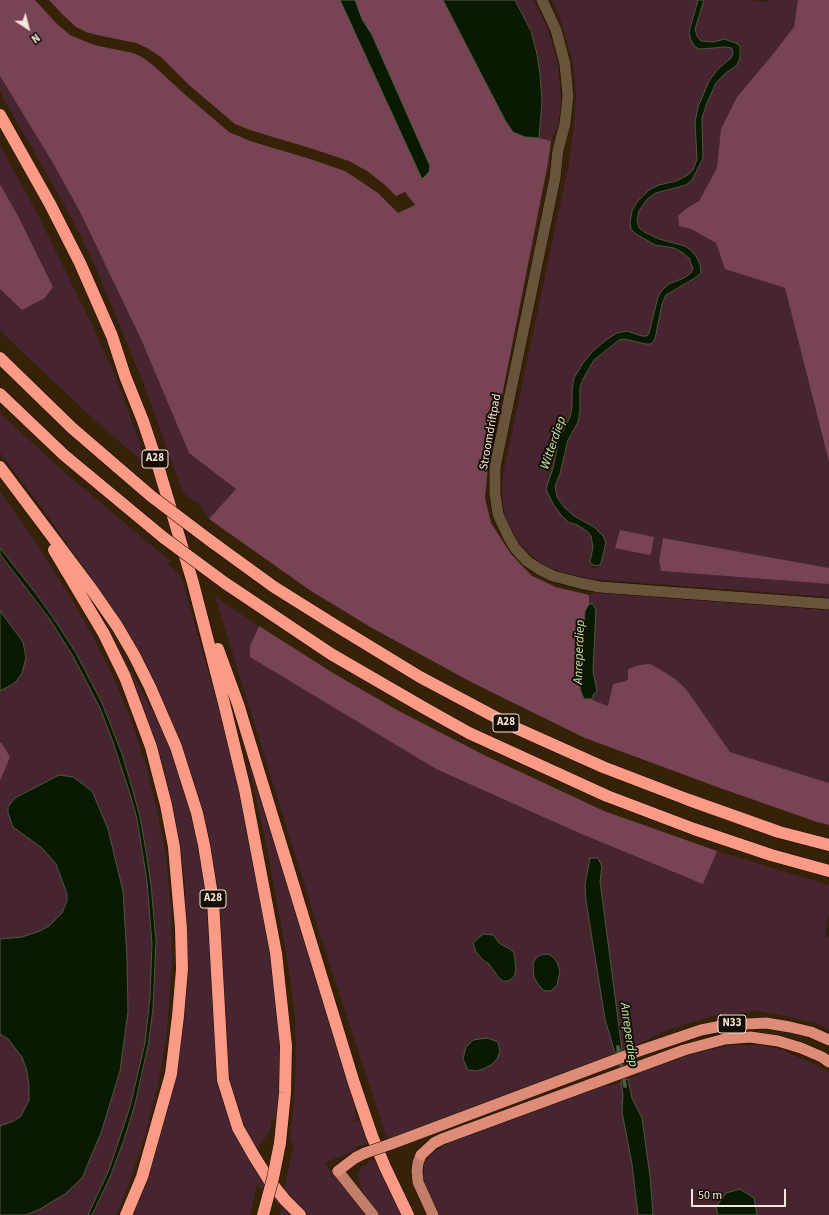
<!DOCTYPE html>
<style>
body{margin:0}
#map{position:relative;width:829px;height:1215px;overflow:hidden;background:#362109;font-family:"Source Sans 3",sans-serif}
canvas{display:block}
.north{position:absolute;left:8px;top:8px;width:40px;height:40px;-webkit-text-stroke:3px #160d05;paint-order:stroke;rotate:144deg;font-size:11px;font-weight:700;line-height:16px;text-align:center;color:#f6e7da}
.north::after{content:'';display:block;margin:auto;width:14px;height:18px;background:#f6e7da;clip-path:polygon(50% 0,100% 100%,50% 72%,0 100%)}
.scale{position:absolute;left:691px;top:1189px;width:95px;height:18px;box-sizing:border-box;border:2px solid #f6e7da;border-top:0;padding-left:5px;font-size:12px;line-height:14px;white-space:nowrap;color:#f6e7da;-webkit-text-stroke:3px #160d05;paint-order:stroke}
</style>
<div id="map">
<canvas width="829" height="1215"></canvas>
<div class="north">N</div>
<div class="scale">50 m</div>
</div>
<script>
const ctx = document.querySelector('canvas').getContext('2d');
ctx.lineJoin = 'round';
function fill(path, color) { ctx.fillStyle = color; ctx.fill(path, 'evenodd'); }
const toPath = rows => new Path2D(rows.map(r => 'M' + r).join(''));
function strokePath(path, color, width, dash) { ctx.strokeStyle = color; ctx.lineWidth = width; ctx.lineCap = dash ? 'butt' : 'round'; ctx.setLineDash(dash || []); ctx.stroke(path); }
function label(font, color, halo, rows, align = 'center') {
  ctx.font = font + ' "Source Sans 3",sans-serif'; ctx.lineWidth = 4; ctx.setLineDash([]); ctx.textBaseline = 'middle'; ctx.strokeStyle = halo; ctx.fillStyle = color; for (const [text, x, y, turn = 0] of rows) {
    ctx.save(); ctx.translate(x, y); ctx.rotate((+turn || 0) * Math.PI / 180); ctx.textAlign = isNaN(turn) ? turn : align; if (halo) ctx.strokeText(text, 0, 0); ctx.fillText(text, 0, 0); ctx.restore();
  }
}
fill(toPath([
 [515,0,533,0,547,26,558,65,561,98,559,124,551,141,539,138,542,101,540,74,537,54,531,31],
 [552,0,698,0,689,32,691,40,695,46,700,49,725,47,732,48,733,54,731,58,717,70,698,107,695,122,697,159,693,170,688,175,676,181,659,185,649,190,630,222,631,229,636,234,655,245,675,248,683,253,689,258,693,269,691,273,684,278,669,284,649,333,647,336,642,336,627,331,617,333,606,340,572,390,572,407,570,417,564,428,549,479,568,522,577,525,587,531,591,536,593,547,590,562,593,568,597,568,601,563,594,527,574,516,564,507,557,497,555,486,560,474,568,440,578,422,580,411,580,387,583,379,594,360,619,340,625,339,645,344,666,295,695,278,701,273,696,256,691,250,685,246,659,239,646,233,639,228,637,221,639,211,648,198,656,193,686,185,703,158,702,118,707,103,716,83,727,72,737,65,741,52,740,47,737,44,733,41,724,39,714,42,701,41,697,36,695,29,704,0,745,0,762,2,770,0,798,0,794,27,769,59,721,129,717,168,699,201,687,208,679,226,691,229,716,243,725,269,785,288,829,462,829,568,663,538,659,561,659,566,661,571,829,584,829,597,592,579,560,572,540,563,518,542,506,519,502,500,503,475,569,163,575,118,576,93,573,63,559,15],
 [0,76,53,163,80,212,141,339,189,453,237,489,209,519,201,506,183,493,143,382,94,263,70,215,0,92],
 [0,145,37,213,93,327,115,375,148,466,101,426,0,331,0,289,22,310,45,298,53,287,18,216,0,184],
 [0,413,63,471,170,561,168,564,181,576,237,772,270,939,276,993,281,1049,281,1079,278,1119,272,1119,269,1133,256,1149,251,1141,237,1107,230,1078,225,1035,223,966,218,902,199,807,119,620,45,512,0,453],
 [0,491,32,537,74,603,91,633,114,679,131,719,147,770,157,811,165,849,171,909,172,963,167,1032,159,1080,145,1135,128,1187,116,1215,92,1215,110,1177,124,1140,135,1104,148,1046,153,1009,155,976,155,920,146,851,140,817,122,754,102,703,89,677,58,625,37,595,0,548],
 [0,554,49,618,73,656,100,708,113,742,131,797,137,819,147,881,152,944,150,997,145,1043,130,1107,121,1138,109,1170,88,1215,26,1215,40,1209,65,1194,82,1178,101,1133,120,1071,128,1012,127,958,29,790,15,798,8,807,10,819,13,827,42,848,56,864,67,894,67,901,62,913,49,926,40,931,22,937,0,939,0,781,10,757,0,741,0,691,13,684,26,658,23,642,0,611],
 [596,592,829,610,829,783,730,752,686,689,675,679,650,665,626,681,613,684,609,706,590,699,593,698,593,695,597,691,593,671,593,604,589,604,589,595],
 [215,597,259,626,250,646,250,657,436,769,579,833,703,883,717,851,829,885,829,914,825,936,829,937,829,1030,816,1023,760,1011,717,1015,667,1030,635,1046,622,1050,600,881,602,867,598,858,590,858,585,885,586,901,605,1019,615,1053,387,1139,316,922],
 [493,935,500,944,510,949,499,978,489,964],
 [108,630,150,706,171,746,195,821,207,891,231,1118,294,1215,280,1215,282,1208,257,1184,250,1215,132,1215,149,1172,162,1132,170,1099,186,927,185,881,176,822,165,774,140,698],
 [243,736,357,1109,354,1110,356,1118,355,1122,361,1120,369,1143,356,1147,357,1150,329,1161,325,1164,366,1215,307,1215,284,1190,294,1144,291,1143,290,1138,294,1100,296,1057,295,1015,288,964,268,853],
 [0,1034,8,1039,22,1057,27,1071,29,1087,29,1100,21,1116,14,1121,0,1126],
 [733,1045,760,1045,780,1049,822,1068,829,1073,829,1215,757,1215,754,1198,717,1207,718,1215,653,1215,650,1176,642,1118,632,1098,628,1079,639,1075,639,1072,696,1052],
 [621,1082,623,1095,622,1112,632,1164,638,1215,439,1215,425,1184,423,1176,424,1165,427,1158,433,1153,451,1141,607,1084,609,1086],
 [376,1159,389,1191,401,1215,378,1215,366,1199,362,1190,358,1175,359,1171,363,1165,365,1166,369,1161]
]), '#472530');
fill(toPath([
 [0,0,35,0,55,22,70,35,94,45,133,53,142,57,154,66,182,92,229,132,250,141,310,159,345,171,378,193,398,213,415,205,405,192,396,196,385,185,367,171,349,161,313,149,253,131,235,124,189,85,161,57,147,48,136,43,97,35,86,32,76,27,62,14,49,0,443,0,505,120,513,132,525,137,539,138,551,141,548,163,488,467,485,498,491,523,511,554,532,576,556,587,589,595,589,606,585,611,583,629,582,680,580,689,584,699,590,699,608,706,613,684,626,681,628,679,628,669,640,665,650,664,661,670,675,679,686,689,730,752,829,783,829,825,817,822,720,788,585,738,534,713,473,683,372,628,311,591,209,519,236,489,189,453,141,339,80,212,53,163,0,76],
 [798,0,829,0,829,462,785,288,725,269,716,243,691,229,679,226,678,216,687,208,699,201,717,168,721,129,737,97,769,59,794,27],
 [0,184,18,216,53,287,45,298,22,310,0,289],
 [620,530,654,537,651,554,649,555,615,548],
 [663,538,829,568,829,584,661,571,659,561],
 [259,626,333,673,397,710,484,755,604,811,717,851,703,884,579,833,436,769,250,657,250,646],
 [1,742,10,757,0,781,0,743]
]), '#784455');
const water = toPath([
 [340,0,355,0,362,19,372,35,430,166,429,172,422,179,340,0],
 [443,0,515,0,531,31,537,54,540,74,542,101,539,138,525,137,513,132,505,120,443,0],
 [698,0,704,0,695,29,697,36,701,41,714,42,724,39,738,44,740,47,740,58,737,65,727,72,716,83,707,103,702,118,703,158,692,180,686,185,656,193,648,198,639,211,637,221,639,228,646,233,659,239,685,246,691,250,696,256,700,264,701,273,695,278,666,295,662,304,655,339,651,344,645,344,625,339,619,340,594,360,583,379,580,387,580,411,578,422,568,440,560,474,555,486,557,497,564,507,574,516,594,527,603,536,606,542,601,563,598,566,593,565,590,562,593,547,591,536,587,531,577,525,568,522,561,515,553,504,546,489,553,468,559,439,570,417,572,407,572,390,574,378,583,363,592,352,606,340,617,333,627,331,642,336,647,336,649,333,658,297,662,290,669,284,684,278,691,273,693,269,689,258,683,253,674,248,655,245,636,234,631,229,630,222,632,211,637,202,649,190,659,185,676,181,688,175,693,170,697,159,695,122,698,107,709,81,717,70,731,58,733,54,732,48,725,47,700,49,695,47,691,40,689,32,698,0],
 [0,548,37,595,58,625,76,653,102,703,122,754,131,784,140,817,146,851,151,885,156,941,153,1009,148,1046,135,1104,124,1140,110,1177,92,1215,88,1215,109,1170,130,1107,145,1043,150,997,152,944,147,881,137,819,131,797,113,742,100,708,73,656,49,618,0,554,0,548],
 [589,604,593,604,596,610,593,671,597,691,593,695,593,698,590,699,584,699,580,689,582,680,585,611,589,604],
 [0,611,23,642,26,658,22,673,18,679,13,684,0,691,0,611],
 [59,775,73,777,92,791,108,829,123,891,127,958,128,1012,120,1071,101,1133,82,1178,65,1194,40,1209,26,1215,0,1215,0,1126,14,1121,21,1116,29,1100,29,1087,27,1071,22,1057,8,1039,0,1034,0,939,22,937,40,931,49,926,62,913,67,901,67,894,56,864,42,848,13,827,8,813,8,807,15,798,59,775],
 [590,858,598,858,602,867,600,881,622,1050,615,1053,605,1019,586,901,585,885,590,858],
 [483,934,493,935,500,944,510,949,514,953,516,969,514,977,508,981,503,981,499,978,489,964,483,960,476,952,473,943,483,934],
 [548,954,553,957,557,962,560,971,557,985,551,991,547,991,543,990,538,984,534,977,533,963,536,958,541,955,548,954],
 [487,1038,498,1042,500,1051,497,1059,491,1065,483,1069,476,1071,468,1070,463,1059,466,1047,473,1040,487,1038],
 [628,1079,632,1098,642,1118,650,1176,653,1215,638,1215,632,1164,622,1112,623,1095,621,1082,628,1079],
 [740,1189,754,1198,757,1215,718,1215,716,1207,726,1193,740,1189]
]);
fill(water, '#091a00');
strokePath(water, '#505841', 1);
strokePath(toPath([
 [618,1047,625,1086]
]), '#505841', 4);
const minor = toPath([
 [542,0,556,30,565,64,568,96,565,124,558,150,555,178,495,467,495,494,498,514,508,536,515,548,527,561,539,569,553,576,580,583,600,587,829,604]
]);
const primary = toPath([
 [421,1155,418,1163,417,1171,418,1182,433,1215],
 [338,1171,373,1215]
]);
const trunk = toPath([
 [391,1144,636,1052,701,1030,726,1025,766,1023,790,1027,811,1032,829,1040],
 [421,1155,434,1143,442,1139,684,1050,725,1039,750,1037,778,1041,801,1048,822,1057,829,1062],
 [338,1171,355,1158,365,1153]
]);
const motorway = toPath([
 [0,115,50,204,80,263,112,336,125,376,143,421,158,466,193,583,224,703,245,790,276,953,286,1046,285,1093,280,1143],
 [0,358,72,428,151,496],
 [0,394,64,455,164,538],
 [0,467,90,587,117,626,134,655,150,687,176,747,197,813,204,845,213,901,223,1080,238,1128,254,1156,269,1180,285,1200,300,1215],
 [212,542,274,587,338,627,420,677,516,728,603,767,689,800,779,832,829,845],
 [54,550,104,634,125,677,151,747,166,805,174,847,181,928,182,969,178,1016,171,1074,142,1177,126,1215],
 [225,583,331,654,426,709,469,733,607,796,694,829,771,855,829,871],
 [218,649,238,704,354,1083,372,1136,385,1167,408,1215]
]);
strokePath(minor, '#1c0a00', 12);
strokePath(primary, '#1c0a00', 12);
strokePath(trunk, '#1c0a00', 12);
strokePath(motorway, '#1c0a00', 13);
strokePath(minor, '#6a533b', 11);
strokePath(primary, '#c17e68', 11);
strokePath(trunk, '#de8c77', 11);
strokePath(motorway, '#fb9b86', 12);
const trunkBridge = toPath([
 [365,1153,391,1144]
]);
const motorwayBridge = toPath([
 [151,496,212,542],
 [164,538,225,583],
 [263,1215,273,1178,280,1143]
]);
strokePath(trunkBridge, '#1c0a00', 12, []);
strokePath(motorwayBridge, '#1c0a00', 13, []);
strokePath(trunkBridge, '#de8c77', 11);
strokePath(motorwayBridge, '#fb9b86', 12);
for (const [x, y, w] of [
 [155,459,26],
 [506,723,26],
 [213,899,26],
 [732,1024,28]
]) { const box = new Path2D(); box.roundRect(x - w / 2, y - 9, w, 18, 3); ctx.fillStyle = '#160d05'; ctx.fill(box); strokePath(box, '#f6e7da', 1); }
label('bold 11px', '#f6e7da', null, [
 ["A28",155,459],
 ["A28",506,723],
 ["A28",213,899],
 ["N33",732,1024]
]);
label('12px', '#f6e7da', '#160d05', [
 ["Stroomdriftpad",491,432,-80]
]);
label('italic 13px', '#c2eda6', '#160d05', [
 ["Witterdiep",554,443,-71],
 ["Anreperdiep",580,652,-88],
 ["Anreperdiep",628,1035,82]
]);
</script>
